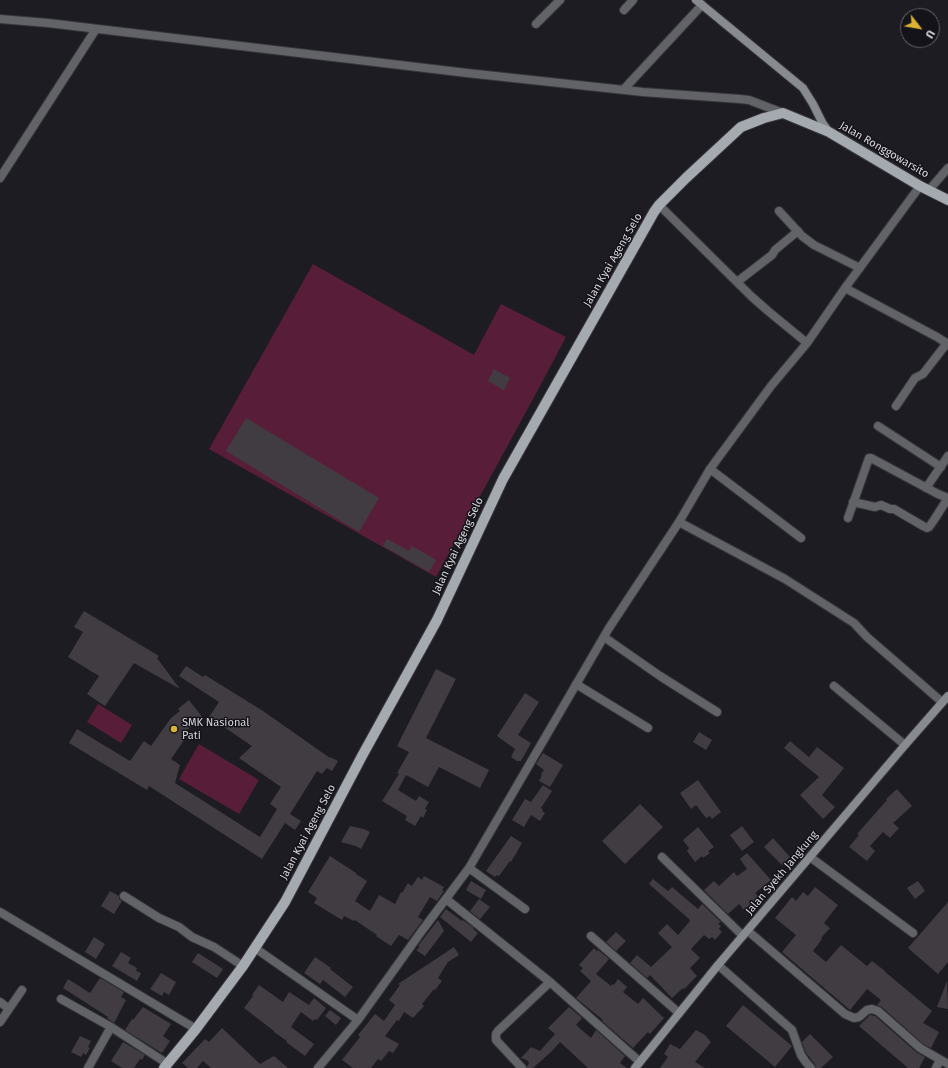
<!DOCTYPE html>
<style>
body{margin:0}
#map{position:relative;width:948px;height:1068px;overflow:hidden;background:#1d1c22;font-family:"Fira Sans",sans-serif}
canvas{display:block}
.north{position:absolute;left:900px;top:8px;width:40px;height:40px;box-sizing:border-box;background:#141319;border:1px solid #626166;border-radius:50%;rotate:121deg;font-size:11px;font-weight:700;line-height:16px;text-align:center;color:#d6d5da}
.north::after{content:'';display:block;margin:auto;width:14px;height:18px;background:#dab333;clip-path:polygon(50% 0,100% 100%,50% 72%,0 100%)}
</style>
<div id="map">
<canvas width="948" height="1068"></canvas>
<div class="north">U</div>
</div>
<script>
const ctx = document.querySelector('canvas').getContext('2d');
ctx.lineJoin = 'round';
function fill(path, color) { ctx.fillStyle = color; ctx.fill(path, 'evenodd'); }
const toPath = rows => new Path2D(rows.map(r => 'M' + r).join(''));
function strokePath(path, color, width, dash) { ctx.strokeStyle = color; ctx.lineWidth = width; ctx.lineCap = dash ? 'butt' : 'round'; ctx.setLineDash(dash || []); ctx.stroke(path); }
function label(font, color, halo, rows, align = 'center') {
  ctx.font = font + ' "Fira Sans",sans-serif'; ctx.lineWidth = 3; ctx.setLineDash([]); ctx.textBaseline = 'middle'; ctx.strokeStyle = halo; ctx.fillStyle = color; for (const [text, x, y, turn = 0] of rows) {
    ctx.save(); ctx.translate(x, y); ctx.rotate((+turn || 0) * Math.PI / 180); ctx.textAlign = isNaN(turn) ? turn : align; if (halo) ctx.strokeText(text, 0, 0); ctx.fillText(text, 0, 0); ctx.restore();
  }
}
fill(toPath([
 [313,264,474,355,501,304,566,337,539,388,436,577,209,449],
 [98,704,132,725,121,743,87,722],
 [199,744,259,780,239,814,179,779]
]), '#581e39');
fill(toPath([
 [494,369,510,378,504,390,488,381],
 [246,418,379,498,359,532,226,451],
 [387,539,409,551,412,546,436,560,429,572,383,546],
 [84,611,159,656,157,658,180,689,134,663,105,706,87,694,99,676,68,657,83,632,74,627],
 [186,666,203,677,205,675,263,711,330,758,330,757,338,761,332,771,327,768,322,774,317,771,290,814,301,821,295,830,285,823,262,859,149,786,147,790,69,743,77,729,130,761,144,741,151,746,171,718,180,711,178,709,189,700,203,718,183,733,187,736,171,759,180,765,175,783,260,837,277,809,270,804,281,787,239,758,252,746,209,717,219,702,179,676],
 [436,669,456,679,426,738,489,770,480,788,439,767,428,787,406,775,398,790,416,801,419,796,429,802,425,809,427,810,423,818,421,816,415,826,405,820,407,816,382,801,399,774,397,773,409,752,397,746],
 [525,693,539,702,518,735,531,743,521,761,517,761,511,757,515,749,497,736],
 [699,732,712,740,706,750,693,742],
 [790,741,809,757,817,747,844,768,822,795,835,807,823,819,800,795,819,777,784,748],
 [543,753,563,765,550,787,539,781,542,775,541,774,544,770,536,764],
 [698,780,721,812,712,819,710,816,706,818,696,805,691,809,680,793],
 [543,785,552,791,541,808,543,810,542,811,545,813,540,821,531,815,524,827,512,820,525,799,531,802],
 [897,789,912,806,893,823,899,828,890,838,883,832,870,846,875,851,867,861,849,847,859,835,857,834,887,800,886,799],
 [640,804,663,827,625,864,602,841],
 [350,826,364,829,370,832,361,849,356,846,341,842],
 [742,826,754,842,742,851,730,835],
 [698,827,714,847,708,851,710,853,703,858,702,856,695,862,687,851,689,848,683,840],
 [511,836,522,843,511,862,510,861,499,876,497,875,495,877,486,871],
 [773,838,790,857,782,865,764,847],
 [747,853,771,880,755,893,759,897,744,910,739,904,728,914,704,890,714,881,719,886,734,872,737,876,747,869,740,859],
 [330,856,356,873,356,874,367,881,355,901,370,911,379,895,395,904,401,892,402,893,408,883,412,886,418,877,422,880,424,876,444,887,442,890,444,891,437,901,430,897,418,917,423,920,408,940,399,935,391,946,376,936,377,935,355,920,354,921,344,916,342,920,314,903,317,898,308,892],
 [653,879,668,891,672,887,698,909,702,904,721,922,718,924,721,926,719,929,722,932,715,940,712,937,709,939,704,935,691,949,700,958,690,968,697,976,684,989,683,988,672,998,650,975,647,978,630,963,637,955,651,967,672,947,658,933,667,924,678,935,690,921,689,919,649,884],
 [471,881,486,890,481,899,466,890],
 [918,881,925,891,915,899,907,888],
 [815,887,838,905,824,923,830,928,821,938,822,939,813,951,826,962,841,945,867,966,872,961,885,971,884,971,932,1011,923,1023,939,1032,931,1048,923,1044,882,1007,877,1005,881,1000,867,989,850,1010,782,952,796,935,775,918,792,897,796,901,803,892,808,896],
 [110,891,119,896,119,899,122,901,114,914,101,906],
 [479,899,490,907,480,919,470,911],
 [948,902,948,962,938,974,908,948],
 [446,909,462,921,463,920,474,928,473,929,478,933,471,942,440,917],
 [438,920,444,931,425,956,416,950,420,947,418,946],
 [616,932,626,941,616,951,606,942],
 [94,937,105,944,96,959,85,952],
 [454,947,459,955,448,962,438,978,442,981,435,990,434,989,422,1004,424,1006,413,1018,404,1012,399,1021,397,1020,385,1036,399,1044,393,1053,389,1051,381,1061,378,1059,371,1068,353,1068,342,1060,360,1037,358,1035,375,1014,384,1021,395,1005,389,1000,400,985,398,984],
 [594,948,597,951,598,950,609,959,596,974,611,986,612,984,614,985,618,979,627,987,623,992,638,1004,643,998,664,1018,650,1034,648,1032,633,1048,602,1021,603,1020,576,998,591,981,580,971,583,968,579,965],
 [121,952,131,958,128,963,137,968,136,971,141,973,137,981,112,966],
 [198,953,223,969,217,978,192,962],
 [315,957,331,968,330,969,353,987,345,997,323,980,320,984,304,973],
 [161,973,176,982,169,995,164,992,162,996,150,989],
 [100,978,124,992,121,997,126,1000,114,1023,107,1018,108,1017,63,988,68,979,90,993],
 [947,981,948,1009,937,1007],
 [259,985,283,1002,289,992,309,1005,314,998,326,1008,317,1020,315,1019,313,1021,301,1012,291,1027,314,1044,305,1056,286,1042,287,1041,274,1032,274,1031,244,1008,253,996,252,995],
 [743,1005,792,1046,775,1067,726,1026],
 [143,1007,171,1024,163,1036,170,1041,162,1053,125,1030,132,1019,133,1020],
 [569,1007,582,1018,576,1025,591,1038,596,1030,625,1056,620,1063,627,1068,588,1068,560,1042,551,1052,533,1068,527,1068,527,1066,529,1063,527,1060,521,1058,531,1047,540,1051,555,1034,548,1028],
 [330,1010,341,1018,336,1025,325,1016],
 [870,1015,875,1016,916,1052,925,1057,919,1068,908,1068,859,1026],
 [222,1028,260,1064,274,1056,288,1068,211,1068,203,1061,197,1068,188,1068,182,1063,205,1039,209,1042],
 [696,1030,705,1035,711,1042,695,1062,705,1068,660,1068,668,1057,664,1054,670,1044,680,1049],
 [810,1034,833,1057,821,1068,816,1068,815,1064,806,1053,802,1042],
 [80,1036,91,1041,88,1047,90,1048,86,1055,83,1053,81,1057,71,1052],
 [123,1042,145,1055,142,1060,140,1059,134,1068,122,1068,111,1061]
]), '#413c42');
const street = toPath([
 [624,10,633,0],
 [0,19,48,23,467,73,643,92,740,99,749,100,783,113],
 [536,24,560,0],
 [624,89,702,5],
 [0,178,96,29],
 [929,190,948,168],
 [659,205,751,296,768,311,807,343],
 [779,211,802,236,814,245,860,268],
 [737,282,772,255,775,250,798,231],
 [845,288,937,337,948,344],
 [896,406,915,378,923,374,947,343],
 [878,426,941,467],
 [710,469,801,538],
 [926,488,948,456],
 [853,502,875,507,881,505,890,509,894,509,923,526,927,528,929,527,934,520,948,498],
 [848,518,869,458,871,458,938,494,948,498],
 [679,522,785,579,854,623,867,637,942,702],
 [604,637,660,676,717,712],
 [576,684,648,728],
 [834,686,905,745],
 [662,857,743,936],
 [810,857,913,933],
 [469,868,525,909],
 [124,896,159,918,179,927,192,937,214,947,243,966],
 [446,899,550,982],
 [0,912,196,1029],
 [748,931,845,1014,854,1018,859,1017,867,1010,872,1009,878,1011,920,1048,948,1064],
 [591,936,679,1013],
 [255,948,358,1020],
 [718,965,792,1030,801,1055,805,1061,811,1068],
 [61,999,111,1027,168,1064],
 [0,1002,9,1009],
 [0,1022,22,990],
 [88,1068,111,1027],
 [318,1068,358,1020,421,932,469,868,609,628,679,522,710,469,771,386,807,343,845,288,920,186],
 [522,1068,496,1040,496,1034,498,1031,550,982,640,1062],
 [936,1068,940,1060]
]);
const secondary = toPath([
 [696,0,803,88,813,104,823,124,829,132],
 [635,1068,718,965,905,745,948,696]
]);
const primary = toPath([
 [164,1068,196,1029,243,966,285,902,362,756,437,620,503,479,654,212,659,205,686,178,741,127,764,118,783,113,829,132,920,186,948,200]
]);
strokePath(street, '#37363c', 10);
strokePath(secondary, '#37363c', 10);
strokePath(primary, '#37363c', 12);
strokePath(street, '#616366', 8);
strokePath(secondary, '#878b8f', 8);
strokePath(primary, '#a5aab0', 10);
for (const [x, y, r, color] of [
 [174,729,4,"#dab333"]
]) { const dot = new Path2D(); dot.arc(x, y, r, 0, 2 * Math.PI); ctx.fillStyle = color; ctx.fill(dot); strokePath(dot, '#141319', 1.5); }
label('11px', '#d6d5da', '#141319', [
 ["Jalan Ronggowarsito",884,150,30],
 ["Jalan Kyai Ageng Selo",613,260,-60],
 ["Jalan Kyai Ageng Selo",458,546,-65],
 ["Jalan Kyai Ageng Selo",308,832,-62],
 ["Jalan Syekh Jangkung",782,873,-50]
]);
label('11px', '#d6d5da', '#141319', [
 ["SMK Nasional",182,723],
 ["Pati",182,736]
], 'left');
</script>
